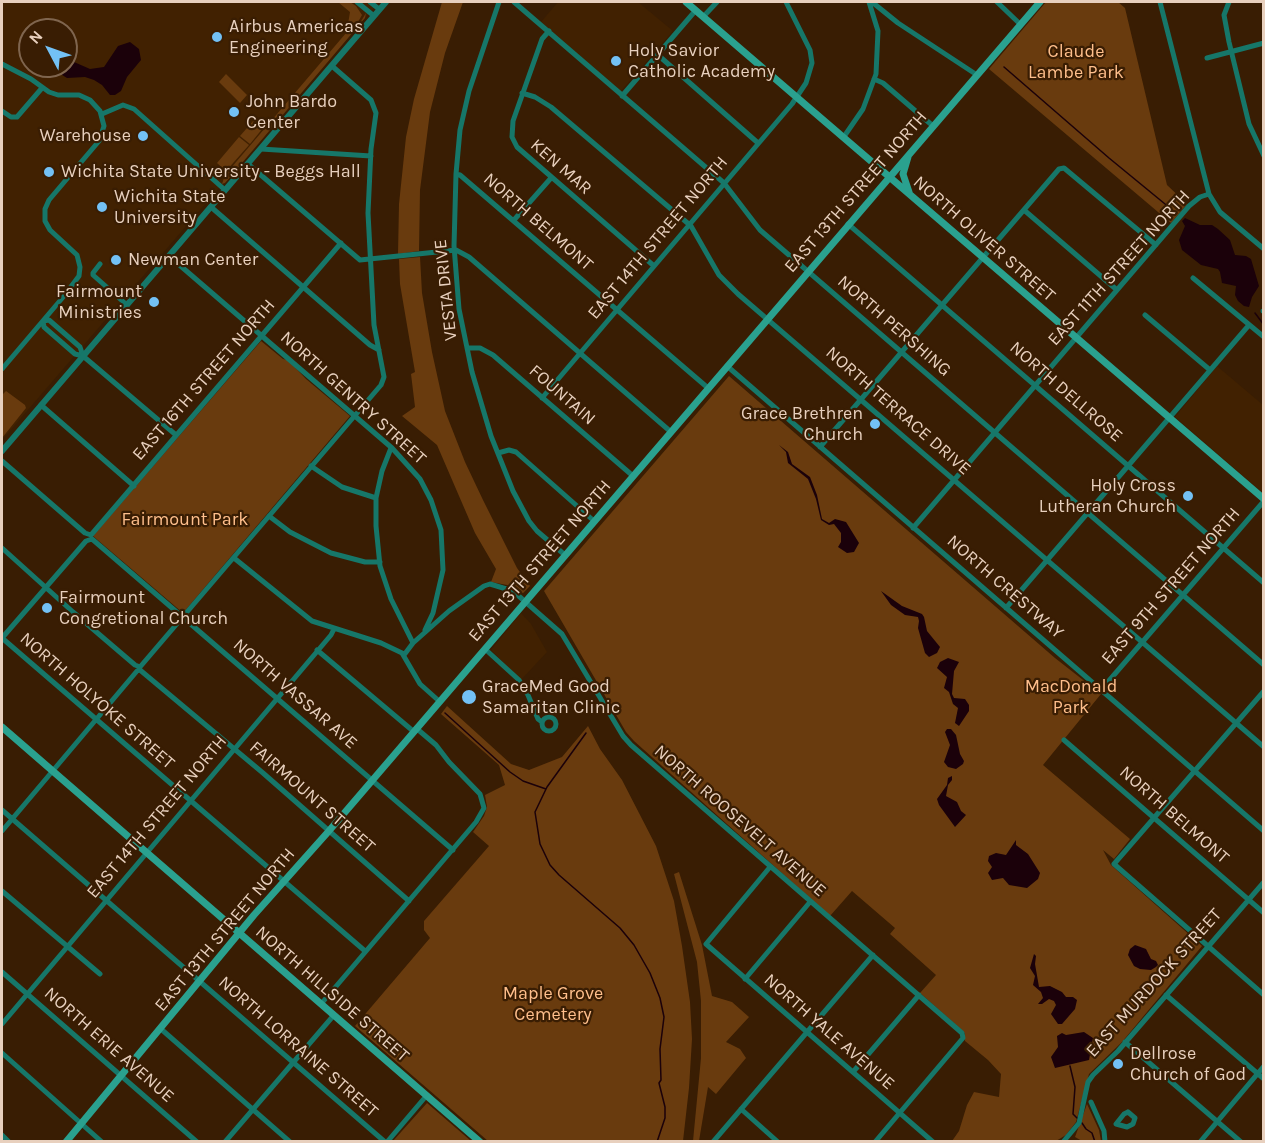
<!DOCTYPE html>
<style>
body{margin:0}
#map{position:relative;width:1265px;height:1143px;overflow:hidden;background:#391d03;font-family:Karla,sans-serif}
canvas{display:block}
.frame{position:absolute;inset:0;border:3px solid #e8d0be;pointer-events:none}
.north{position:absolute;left:18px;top:18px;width:60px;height:60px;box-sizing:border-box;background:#391d03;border:2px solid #7f654e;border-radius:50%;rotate:311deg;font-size:16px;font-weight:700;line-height:24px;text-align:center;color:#e8d0be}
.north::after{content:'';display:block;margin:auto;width:21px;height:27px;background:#73c1f5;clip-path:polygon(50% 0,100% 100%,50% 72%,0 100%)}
</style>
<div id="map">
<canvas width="1265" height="1143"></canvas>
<div class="frame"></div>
<div class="north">N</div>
</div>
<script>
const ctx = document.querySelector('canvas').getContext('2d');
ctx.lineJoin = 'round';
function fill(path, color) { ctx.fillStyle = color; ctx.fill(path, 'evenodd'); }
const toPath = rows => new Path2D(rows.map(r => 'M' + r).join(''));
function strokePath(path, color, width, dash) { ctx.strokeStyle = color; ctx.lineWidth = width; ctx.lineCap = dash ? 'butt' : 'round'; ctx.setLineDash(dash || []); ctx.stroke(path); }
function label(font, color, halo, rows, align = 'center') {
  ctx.font = font + ' Karla,sans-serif'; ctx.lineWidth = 4.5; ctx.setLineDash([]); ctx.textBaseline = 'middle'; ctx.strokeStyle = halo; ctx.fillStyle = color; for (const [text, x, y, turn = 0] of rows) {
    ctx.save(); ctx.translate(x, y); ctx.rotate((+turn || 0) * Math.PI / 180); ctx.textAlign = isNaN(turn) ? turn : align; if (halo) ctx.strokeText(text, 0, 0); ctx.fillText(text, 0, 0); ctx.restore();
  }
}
fill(toPath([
 [2,2,379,2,2,440],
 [30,30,66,30,66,66,30,66],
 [558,2,638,2,673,31,621,91,541,22],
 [1217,366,1263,405,1263,493,1175,417],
 [521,613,531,624,547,652,521,680,491,650]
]), '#412101');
fill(toPath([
 [338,2,350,2,356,6,362,15,358,22,350,25,348,24,350,12],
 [442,2,463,2,445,53,430,112,420,190,419,251,398,254,399,204,406,137,414,99],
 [1046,2,1118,2,1125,8,1167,185,1187,204,1171,223,989,69],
 [366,13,365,18,225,183,222,184,225,175,352,26,360,23],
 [226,74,247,95,240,103,219,82],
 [254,120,263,128,250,144,240,136],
 [239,137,249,145,226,171,217,163],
 [420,257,422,293,432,352,445,411,465,462,483,500,517,568,530,586,523,593,507,585,491,582,496,569,475,533,437,445,402,416,415,407,411,374,415,372,400,284,399,259],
 [261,341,283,359,288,360,306,379,350,416,183,613,93,536],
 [729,376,1055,658,1101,694,1043,765,1130,839,1114,859,1103,850,1111,865,1202,946,1122,1042,1089,1074,1076,1122,1066,1135,1056,1141,952,1141,959,1131,967,1105,974,1092,999,1097,1001,1074,988,1060,965,1041,965,1034,963,1031,920,993,936,975,890,934,895,928,852,891,830,916,634,741,626,732,544,591],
 [6,391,25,405,26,408,2,438,2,395],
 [447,706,511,764,529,770,562,757,588,726,600,749,622,780,656,846,674,901,682,946,690,1002,692,1039,689,1088,683,1141,488,1141,355,1026,430,938,424,930,424,921,489,846,473,832,484,816,487,807,485,795,505,785,499,765,441,714],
 [679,872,702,945,712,996,732,1002,749,1017,726,1042,740,1049,746,1058,716,1094,708,1087,699,1141,693,1141,701,1058,701,1001,697,962,674,874],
 [427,1103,471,1141,393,1141],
 [1087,1104,1099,1130,1101,1141,1082,1141,1075,1137]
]), '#693b0e');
fill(toPath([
 [130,42,139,49,141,60,127,77,121,91,115,95,110,95,102,85,94,80,85,77,67,78,59,73,60,66,66,66,67,61,74,62,90,69,104,67,118,46],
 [1185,218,1200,225,1212,225,1218,229,1230,240,1235,255,1246,256,1251,259,1259,286,1252,297,1249,307,1244,306,1238,301,1235,295,1236,286,1222,283,1220,272,1218,269,1201,265,1182,250,1179,240,1185,226,1182,221],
 [779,445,788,452,792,464,810,477,817,495,822,519,829,523,835,519,846,522,859,543,854,552,847,553,838,547,841,542,841,533,834,524,829,525,821,520,816,499,808,479,788,463,786,452],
 [881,591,902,606,922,614,924,617,927,631,940,647,937,653,929,657,925,653,918,628,919,621,918,617,905,615,891,605],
 [948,658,959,662,954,671,952,694,954,698,965,699,969,705,969,711,959,726,955,723,958,708,953,704,949,692,944,688,947,677,937,668,940,662],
 [947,729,951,729,956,735,960,754,964,761,963,764,956,769,948,767,944,762,950,745,945,732],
 [952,776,952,780,948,785,946,796,957,802,961,811,966,815,955,827,939,805,937,799,947,785,948,778],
 [1016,840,1016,845,1028,854,1040,873,1038,879,1027,888,1009,885,1003,878,992,880,988,873,992,867,988,861,989,856,996,853,1006,855],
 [1135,945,1146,949,1151,959,1156,961,1158,965,1156,967,1151,970,1140,969,1134,966,1128,955,1130,949],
 [1034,954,1036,956,1035,964,1039,987,1050,986,1062,992,1066,997,1073,997,1077,1000,1075,1009,1062,1024,1058,1024,1051,1014,1056,1005,1054,1001,1049,999,1042,1004,1038,1004,1043,998,1041,992,1033,985,1035,976,1030,968],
 [1084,1032,1093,1038,1089,1060,1055,1068,1051,1057,1058,1047,1057,1036,1062,1033,1066,1035]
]), '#1b010a');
strokePath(toPath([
 [1004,67,1109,158,1176,213],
 [1255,313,1264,325],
 [445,713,510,772,523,781,546,789],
 [586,733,547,787,535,812,540,844,550,865,559,875,620,928,634,945,650,973,660,998,664,1017,660,1049,661,1080,659,1083,665,1107,665,1118,657,1142],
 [1070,1066,1075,1087,1073,1114,1077,1118],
 [1082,1123,1086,1129,1092,1133,1095,1142]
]), '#1b010a', 1.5);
strokePath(toPath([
 [357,2,374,16],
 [370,2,379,9],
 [499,2,469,91,460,130,456,174,454,246,459,309,472,372,491,436,513,491,529,521,537,531,565,555],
 [514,2,724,183,760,230,1264,665],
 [872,2,898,23,977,75],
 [997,2,1020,24],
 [1160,2,1209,194,1220,212,1264,249],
 [1229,2,1224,15,1229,42,1249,124,1264,156],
 [703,17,717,2],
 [549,31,542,39,513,121,512,137,517,147,654,266],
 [658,55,758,143],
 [1207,58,1264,43],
 [2,64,31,79,49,92,58,95,79,95,90,100,100,111,104,126,99,141,49,200,45,209,45,221,50,230,77,255,80,267,79,276,64,296,2,369],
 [874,79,883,83,933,126],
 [522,93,535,97,551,107,691,226,719,275,738,294,1264,747],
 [622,96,696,10],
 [2,111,11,117,17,117,42,88],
 [102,114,123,105,134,109,225,190],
 [843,138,863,109,876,74,878,31,869,2],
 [261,149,371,156],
 [248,164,360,260,456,250,469,257,671,432],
 [456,174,460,175,708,388],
 [211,207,370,345,379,350],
 [1024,210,1117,290],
 [514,220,551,178],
 [848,224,1264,583],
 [169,256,392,448,420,479,431,500,441,530,443,570,433,613,425,630],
 [100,264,93,273,93,275,127,305],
 [1193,278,1264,337],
 [1263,311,1264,311],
 [1145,315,1210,370],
 [467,348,480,348,493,355,633,476],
 [83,356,75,354,44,327,43,321,49,320,80,347,83,356,176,435],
 [727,366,1264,831],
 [542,398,792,104,806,83,812,63,810,50,786,2],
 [41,405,134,486],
 [820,447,1059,169,1064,168,1156,245],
 [391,448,382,471,376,498,376,526,380,566,391,599,413,643],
 [498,453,509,450,516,452,594,521],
 [2,461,85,533,91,535,341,243],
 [311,466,342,487,376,498],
 [269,516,290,532,331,553,365,562,380,562],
 [913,528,1189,206,1200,197,1209,194],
 [2,548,73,612,135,665,140,667,381,385,384,377,374,325,368,213,371,149,376,113,371,100,332,66],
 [234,558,312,621,381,643,402,653,420,684,439,701],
 [1006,608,1249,325],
 [2,638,86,541,92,539,453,850],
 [2,638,365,951],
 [485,649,519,680,528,695,538,719,542,722],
 [317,650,413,731],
 [404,655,413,643,449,611,484,586,490,584,513,591,562,634,623,736,631,745,962,1033,963,1038,875,1142],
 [1101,690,1264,501],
 [1264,691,1114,864,1264,995],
 '542 724a7 7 0 1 1 14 0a7 7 0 1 1-14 0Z',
 [1064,740,1264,913],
 [2,810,385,1142],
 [2,831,137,671,140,670,263,773,409,901],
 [770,867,706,944,933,1142],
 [2,891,100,974],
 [2,972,197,1142],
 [745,979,810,902],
 [1166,995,1264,1079],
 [321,1004,476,822,484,808,480,794,449,762,436,745,416,728],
 [2,1024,331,635,334,629],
 [161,1029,290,1142],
 [1125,1042,1241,1142],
 [2,1053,102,1142],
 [853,1072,919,995],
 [1091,1102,1104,1131,1105,1142],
 [741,1109,778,1142],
 [1128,1112,1135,1118,1133,1124,1127,1127,1116,1124,1124,1114,1128,1112],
 [2,1135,9,1142],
 [225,1142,334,1015],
 [387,1142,427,1095],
 [713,1142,873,955],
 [1063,1142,1079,1123,1088,1082,1093,1075,1118,1051,1264,882],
 [1200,1142,1264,1066]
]), '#167769', 5);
strokePath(toPath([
 [2,451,386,2]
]), '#167769', 6);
strokePath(toPath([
 [686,2,1264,499],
 [908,157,903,174,909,192],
 [2,727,480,1142],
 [66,1142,254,915,328,832,1040,2]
]), '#2aa18f', 7);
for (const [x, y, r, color] of [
 [217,37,6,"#73c1f5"],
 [616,61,6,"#73c1f5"],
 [234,112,6,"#73c1f5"],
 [143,136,6,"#73c1f5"],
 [49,172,6,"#73c1f5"],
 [102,207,6,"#73c1f5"],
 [116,260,6,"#73c1f5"],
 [154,302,6,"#73c1f5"],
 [875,424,6,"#73c1f5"],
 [1188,496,6,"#73c1f5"],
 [47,608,6,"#73c1f5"],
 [469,697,8,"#73c1f5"],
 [1118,1064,6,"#73c1f5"]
]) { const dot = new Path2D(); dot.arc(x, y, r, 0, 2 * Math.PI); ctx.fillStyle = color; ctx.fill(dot); strokePath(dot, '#391d03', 2); }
label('18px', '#e8d0be', '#391d03', [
 ["Airbus Americas",229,27],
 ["Engineering",229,48],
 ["Holy Savior",628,51],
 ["Catholic Academy",628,72],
 ["John Bardo",246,102],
 ["Center",246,123],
 ["Warehouse",131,136,"right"],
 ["Wichita State University - Beggs Hall",61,172],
 ["Wichita State",114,197],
 ["University",114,218],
 ["Newman Center",128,260],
 ["Fairmount",142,292,"right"],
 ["Ministries",142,313,"right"],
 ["Grace Brethren",863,414,"right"],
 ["Church",863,435,"right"],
 ["Holy Cross",1176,486,"right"],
 ["Lutheran Church",1176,507,"right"],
 ["Fairmount",59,598],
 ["Congretional Church",59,619],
 ["GraceMed Good",482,687],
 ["Samaritan Clinic",482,708],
 ["Dellrose",1130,1054],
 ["Church of God",1130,1075]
], 'left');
label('18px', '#ffbf8c', '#391d03', [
 ["Claude",1076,52],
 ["Lambe Park",1076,73],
 ["Fairmount Park",185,520],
 ["MacDonald",1071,687],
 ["Park",1071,708],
 ["Maple Grove",553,994],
 ["Cemetery",553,1015]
]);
label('18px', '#e8d0be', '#391d03', [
 ["KEN MAR",561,167,41],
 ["EAST 13TH STREET NORTH",856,192,-49],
 ["NORTH BELMONT",538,222,41],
 ["EAST 14TH STREET NORTH",658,238,-50],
 ["NORTH OLIVER STREET",984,239,41],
 ["EAST 11TH STREET NORTH",1119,268,-48],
 ["VESTA DRIVE",446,290,-96],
 ["NORTH PERSHING",894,326,41],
 ["EAST 16TH STREET NORTH",204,380,-49],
 ["NORTH DELLROSE",1066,392,41],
 ["FOUNTAIN",562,395,41],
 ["NORTH GENTRY STREET",353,398,42],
 ["NORTH TERRACE DRIVE",898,411,41],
 ["EAST 13TH STREET NORTH",540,561,-49],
 ["EAST 9TH STREET NORTH",1171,586,-49],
 ["NORTH CRESTWAY",1005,587,41],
 ["NORTH VASSAR AVE",295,694,41],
 ["NORTH HOLYOKE STREET",97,701,41],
 ["FAIRMOUNT STREET",312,797,41],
 ["NORTH BELMONT",1174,815,41],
 ["EAST 14TH STREET NORTH",157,817,-50],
 ["NORTH ROOSEVELT AVENUE",740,821,41],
 ["EAST 13TH STREET NORTH",225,930,-50],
 ["EAST MURDOCK STREET",1154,983,-48],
 ["NORTH HILLSIDE STREET",332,994,41],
 ["NORTH YALE AVENUE",829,1032,41],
 ["NORTH ERIE AVENUE",109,1045,41],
 ["NORTH LORRAINE STREET",298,1047,41]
]);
</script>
